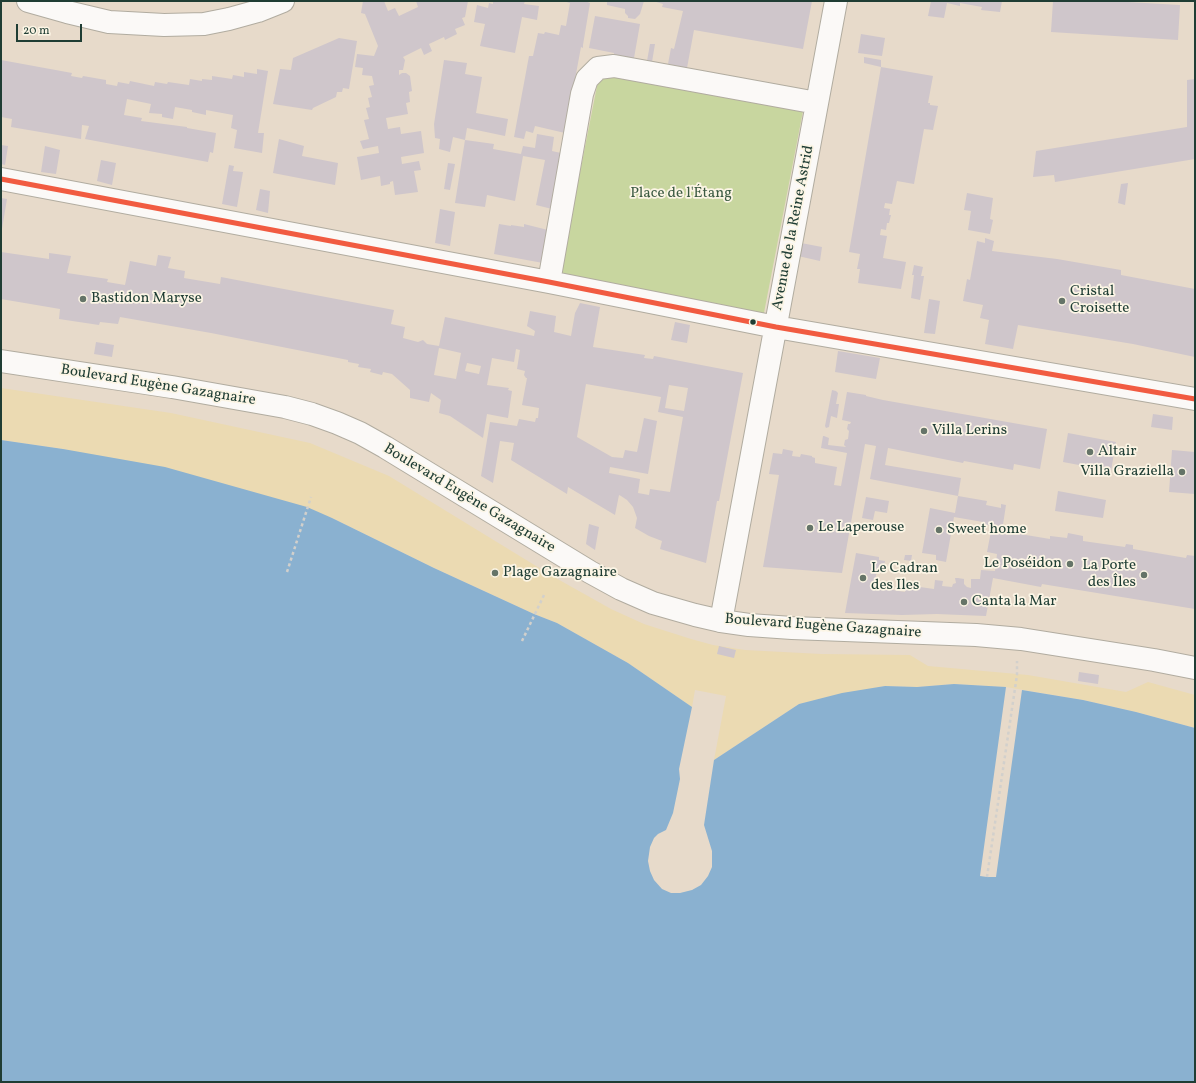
<!DOCTYPE html>
<meta charset="utf-8">
<style>
body{margin:0}
#map{position:relative;width:1196px;height:1083px;overflow:hidden;background:#e7daca;font-family:Vollkorn,serif}
canvas{display:block}
.frame{position:absolute;inset:0;border:2px solid #1f3d34;pointer-events:none}
.scale{position:absolute;left:16px;top:24px;width:66px;height:18px;box-sizing:border-box;border:2px solid #1f3d34;border-top:0;padding-left:5px;font-size:12px;line-height:14px;white-space:nowrap;color:#1f3d34;-webkit-text-stroke:3px #fcf5e5;paint-order:stroke}
</style>
<div id="map">
<canvas width="1196" height="1083"></canvas>
<div class="frame"></div>
<div class="scale">20 m</div>
</div>
<script>
const ctx = document.querySelector('canvas').getContext('2d');
ctx.lineJoin = 'round';
function fill(path, color) { ctx.fillStyle = color; ctx.fill(path, 'evenodd'); }
const toPath = rows => new Path2D(rows.map(r => 'M' + r).join(''));
function strokePath(path, color, width, dash) { ctx.strokeStyle = color; ctx.lineWidth = width; ctx.lineCap = dash ? 'butt' : 'round'; ctx.setLineDash(dash || []); ctx.stroke(path); }
function label(font, color, halo, rows, align = 'center') {
  ctx.font = font + ' Vollkorn,serif'; ctx.lineWidth = 3.5; ctx.setLineDash([]); ctx.textBaseline = 'middle'; ctx.strokeStyle = halo; ctx.fillStyle = color; for (const [text, x, y, turn = 0] of rows) {
    ctx.save(); ctx.translate(x, y); ctx.rotate((+turn || 0) * Math.PI / 180); ctx.textAlign = isNaN(turn) ? turn : align; if (halo) ctx.strokeText(text, 0, 0); ctx.fillText(text, 0, 0); ctx.restore();
  }
}
fill(toPath([
 [600,71,803,111,763,318,559,278]
]), '#c8d69f');
fill(toPath([
 [1,388,171,413,310,443,389,476,554,577,611,609,644,624,691,639,713,645,745,650,821,654,910,655,928,666,1028,675,1126,692,1148,682,1195,695,1195,728,1136,712,1083,700,1006,687,954,684,917,687,885,686,799,704,714,760,726,696,695,690,692,707,628,663,557,623,534,614,434,568,332,518,63,449,1,440]
]), '#ebdab2');
fill(toPath([
 [1,440,63,449,165,467,307,507,332,518,434,568,534,614,557,623,628,663,692,707,679,769,680,779,673,813,666,830,658,834,654,838,650,847,648,861,650,871,654,880,662,889,671,893,680,893,692,890,701,885,708,876,712,867,712,851,704,825,714,760,799,704,842,693,885,686,917,687,954,684,1006,687,980,876,987,877,996,877,1022,690,1083,700,1136,712,1195,728,1195,1082,1,1082]
]), '#8ab1d0');
fill(toPath([
 [363,1,384,1,388,11,395,8,399,16,418,7,416,1,468,1,465,17,462,18,465,25,455,29,457,34,445,40,444,37,429,44,432,51,424,55,421,48,403,57,405,60,403,70,399,70,399,75,402,73,406,73,410,76,412,91,409,92,410,102,406,103,408,114,386,118,388,129,400,127,401,134,421,131,424,153,401,157,402,164,419,161,421,170,414,171,418,192,395,195,393,181,390,182,390,184,381,186,380,176,361,180,357,157,379,153,378,146,363,149,360,141,369,139,364,120,369,119,366,108,370,107,368,98,372,97,369,86,374,85,372,76,362,75,363,68,355,67,357,54,374,56,378,46,365,14,361,13],
 [493,1,525,1,524,4,539,6,537,20,522,17,515,53,480,46,485,24,474,22,477,5,488,8,489,3,493,4],
 [563,1,585,1,590,3,583,45,583,48,581,47,565,133,535,126,533,133,526,131,524,139,514,137,529,56,533,56,538,33,544,34,545,32,559,35,561,25,566,26,570,3],
 [607,1,644,1,640,14,635,19,628,18,628,16,625,13,625,9,607,5],
 [653,1,812,1,803,49,694,30,687,68,668,64,671,48,674,49,683,11,662,7,663,4],
 [931,1,1002,1,1000,12,981,10,982,7,960,3,960,6,947,3,944,18,928,16],
 [1053,1,1110,1,1180,5,1178,40,1051,32],
 [595,16,640,24,634,58,614,55,614,53,589,48],
 [861,34,885,38,882,56,858,53],
 [339,38,357,41,349,89,343,88,342,92,337,92,336,97,313,108,312,110,273,104,280,69,291,70,293,58],
 [650,44,655,44,652,62,647,61],
 [864,57,881,60,881,67,864,63],
 [1,60,72,73,71,76,82,78,83,76,106,80,106,84,117,86,118,82,129,84,130,81,154,86,155,82,167,84,168,82,189,85,190,79,202,81,202,79,212,80,212,76,232,79,233,75,244,77,244,72,257,74,257,69,268,71,258,133,264,133,262,153,234,148,237,130,231,128,233,115,206,110,206,115,192,112,192,110,175,107,173,119,162,117,162,114,149,113,151,104,127,99,124,115,142,118,141,121,187,127,187,128,216,133,213,153,210,152,208,162,85,139,89,126,82,125,81,139,11,127,12,119,1,117],
 [444,60,467,63,465,74,482,77,476,113,508,119,505,136,467,128,465,140,453,137,450,152,439,149,440,139,435,138,434,124],
 [881,67,933,76,928,103,930,103,930,105,938,106,933,130,924,129,914,184,897,181,892,204,885,203,884,208,890,209,889,215,891,215,889,223,887,223,886,230,881,229,880,235,887,236,883,258,906,262,901,289,858,283,860,269,857,269,860,254,849,252],
 [1195,79,1195,159,1055,182,1054,175,1033,177,1036,151,1187,127,1187,80],
 [537,134,554,137,552,151,561,153,552,209,536,205,545,160,523,156,515,201,487,195,485,207,455,203,465,140,494,144,493,149,521,154,523,146,535,148],
 [279,139,304,146,302,156,338,163,335,185,273,173],
 [1,145,8,146,5,165,1,164],
 [45,146,60,150,56,174,41,172],
 [101,160,116,163,112,185,97,181],
 [448,163,455,164,450,190,444,189],
 [229,165,234,166,233,171,243,172,237,207,222,204],
 [1128,183,1125,205,1118,203,1121,184],
 [260,189,270,191,268,213,256,210],
 [967,193,993,198,990,219,993,220,990,234,968,230,971,211,964,210],
 [1,198,7,199,2,229,1,229],
 [440,209,455,212,450,246,435,243],
 [499,224,511,226,511,225,524,227,524,224,548,230,543,263,494,254],
 [985,238,994,241,992,251,1057,259,1121,270,1121,275,1195,289,1195,357,1133,344,1018,325,1013,349,985,344,989,320,980,318,983,305,963,301,967,279,970,280,977,241,985,243],
 [801,243,822,247,820,261,798,256],
 [1,252,49,259,49,253,71,256,67,273,108,279,107,282,125,285,130,261,156,266,158,255,171,257,168,268,185,271,184,278,220,284,221,277,394,310,391,324,405,327,403,338,418,342,423,340,427,344,439,346,445,317,534,336,535,331,527,326,530,311,556,316,554,332,571,336,575,313,580,303,600,307,593,347,645,355,644,358,653,359,654,356,743,373,719,501,717,501,706,563,660,549,662,541,649,536,635,528,637,518,633,507,627,500,621,496,619,495,615,515,568,487,567,494,511,460,514,443,500,441,493,483,481,476,490,422,517,426,519,419,535,422,536,418,538,418,539,408,522,405,527,378,526,378,524,375,525,371,517,369,520,350,516,349,514,362,492,358,487,385,509,388,508,390,512,391,508,418,487,414,483,438,450,416,439,413,441,400,431,393,429,402,410,398,410,390,392,374,383,372,382,375,370,372,371,369,358,367,359,364,348,362,348,360,211,333,120,317,118,324,100,322,99,325,59,319,60,309,1,299],
 [439,348,461,353,456,379,434,375],
 [467,363,481,366,479,374,465,371],
 [586,384,661,397,658,412,683,417,670,492,650,489,649,495,638,493,640,479,609,473,610,467,648,474,657,421,644,418,637,452,625,450,623,458,612,457,577,437],
 [669,385,688,388,684,411,665,408],
 [914,265,923,267,921,276,924,276,920,300,911,298,914,275,912,275],
 [929,299,940,301,935,334,924,333],
 [675,322,690,325,687,343,671,340],
 [96,342,114,345,112,357,94,354],
 [838,351,880,358,876,379,835,372],
 [832,390,836,391,838,393,836,404,839,404,837,418,831,416,829,427,826,428,825,426],
 [847,392,866,395,866,396,883,400,1047,429,1040,469,1014,464,1013,470,964,461,963,463,888,448,885,465,961,478,958,496,870,479,876,446,865,444,842,573,763,567,779,475,769,474,773,453,782,454,783,449,793,451,792,456,800,457,801,454,812,456,812,457,815,458,815,463,837,467,834,485,841,486,847,453,821,448,823,436,824,436,829,438,828,445,846,447,844,445,845,440,848,439,849,431,847,429,848,424,850,424,851,422,842,420],
 [1153,414,1173,417,1172,430,1151,427],
 [1068,433,1116,442,1111,471,1063,462],
 [1172,450,1195,452,1195,494,1169,492],
 [1058,491,1106,500,1103,518,1055,511],
 [958,496,987,501,986,505,1001,508,1001,504,1006,505,1002,531,1050,539,1050,536,1067,538,1068,533,1083,536,1083,541,1125,547,1126,544,1133,545,1133,549,1186,558,1187,555,1195,556,1195,609,1042,584,1041,587,993,578,986,616,937,614,902,615,845,613,856,553,879,557,879,560,885,561,883,573,877,571,874,584,888,586,888,584,894,585,893,590,905,592,906,585,934,589,935,580,943,581,942,586,952,587,953,584,956,583,955,578,958,578,964,579,964,584,967,587,971,588,971,579,980,579,981,570,995,571,997,554,987,552,992,526,982,524,983,522,954,517,946,562,936,560,936,555,922,553,930,508,955,513],
 [866,497,889,501,887,513,875,511,873,520,862,518],
 [589,524,599,527,595,550,586,544],
 [905,555,912,555,911,561,904,560],
 [719,646,736,650,734,658,717,654],
 [1079,672,1099,675,1098,684,1078,681]
]), '#cfc6cb');
const minor = toPath([
 [1,179,549,282,776,327,1195,399],
 [549,282,582,94,587,79,598,68,614,66,817,103],
 [721,621,836,1]
]);
const tertiary = toPath([
 [28,1,67,12,109,22,164,25,204,24,229,19,258,11,283,1],
 [1,361,172,387,285,407,312,414,337,423,360,433,385,447,590,572,621,589,653,603,695,615,721,621,749,625,792,628,976,635,1021,639,1154,660,1195,668]
]);
strokePath(minor, '#b1aca0', 24);
strokePath(tertiary, '#b1aca0', 24);
strokePath(toPath([
 [287,572,311,497],
 [522,641,544,595],
 [987,877,1017,675,1017,661]
]), '#d2d0cc', 2.5, [3, 3]);
strokePath(minor, '#fbf9f7', 22);
strokePath(tertiary, '#fbf9f7', 22);
strokePath(toPath([
 [1,179,549,282,776,327,1195,399]
]), '#f15b41', 5);
for (const [x, y, r, color] of [
 [83,299,4,"#657468"],
 [1062,301,4,"#657468"],
 [753,322,3.5,"#1f3d34"],
 [924,431,4,"#657468"],
 [1090,452,4,"#657468"],
 [1182,472,4,"#657468"],
 [810,528,4,"#657468"],
 [939,530,4,"#657468"],
 [1070,564,4,"#657468"],
 [495,573,4,"#657468"],
 [1144,575,4,"#657468"],
 [863,578,4,"#657468"],
 [964,602,4,"#657468"]
]) { const dot = new Path2D(); dot.arc(x, y, r, 0, 2 * Math.PI); ctx.fillStyle = color; ctx.fill(dot); strokePath(dot, '#fcf5e5', 1.5); }
label('15px', '#3c5b42', '#fcf5e5', [
 ["Place de l'Étang",681,194]
]);
label('15px', '#1f3d34', '#fcf5e5', [
 ["Avenue de la Reine Astrid",794,228,-79],
 ["Boulevard Eugène Gazagnaire",158,386,9],
 ["Boulevard Eugène Gazagnaire",469,499,31],
 ["Boulevard Eugène Gazagnaire",823,627,4]
]);
label('15px', '#1f3d34', '#fcf5e5', [
 ["Cristal",1070,292],
 ["Croisette",1070,309],
 ["Bastidon Maryse",91,299],
 ["Villa Lerins",932,431],
 ["Altair",1098,452],
 ["Villa Graziella",1174,472,"right"],
 ["Le Laperouse",818,528],
 ["Sweet home",947,530],
 ["Le Poséidon",1062,564,"right"],
 ["La Porte",1136,566,"right"],
 ["des Îles",1136,583,"right"],
 ["Le Cadran",871,569],
 ["des Iles",871,586],
 ["Plage Gazagnaire",503,573],
 ["Canta la Mar",972,602]
], 'left');
</script>
